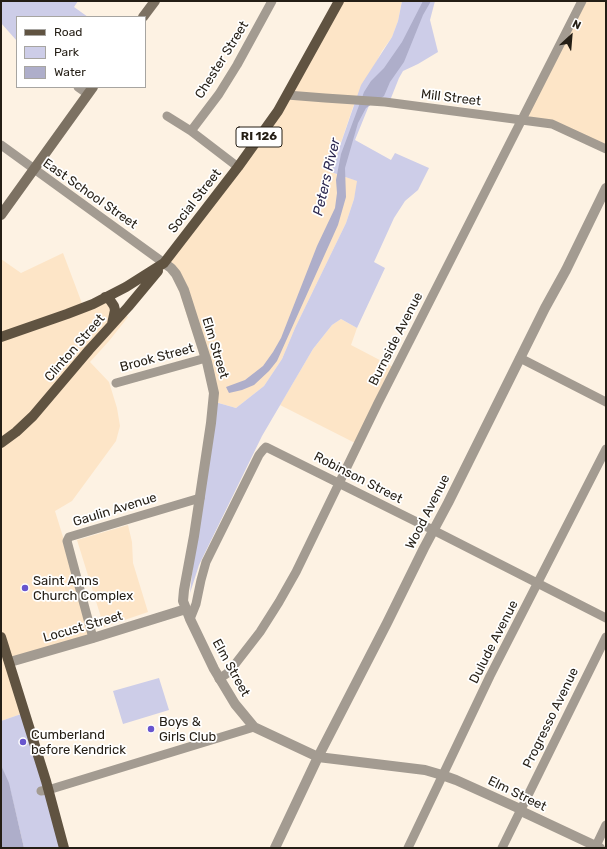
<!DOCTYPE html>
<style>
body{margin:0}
#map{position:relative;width:607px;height:849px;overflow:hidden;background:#fdf2e3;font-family:Rubik,sans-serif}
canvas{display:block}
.frame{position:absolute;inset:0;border:2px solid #241e15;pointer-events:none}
.legend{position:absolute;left:16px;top:16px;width:130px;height:72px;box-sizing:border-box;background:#fff;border:1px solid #a7a5a1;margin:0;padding:5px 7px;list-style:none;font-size:12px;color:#241e15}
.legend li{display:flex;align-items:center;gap:8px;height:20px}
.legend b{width:20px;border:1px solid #a7a5a1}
.north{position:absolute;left:551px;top:16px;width:40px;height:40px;-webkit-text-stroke:3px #fff;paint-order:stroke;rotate:26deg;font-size:11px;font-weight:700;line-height:16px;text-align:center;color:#241e15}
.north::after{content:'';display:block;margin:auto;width:14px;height:18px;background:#241e15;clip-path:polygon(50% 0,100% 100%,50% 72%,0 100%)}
</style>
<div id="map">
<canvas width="607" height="849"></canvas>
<div class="frame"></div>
<ul class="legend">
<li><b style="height:5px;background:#605341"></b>Road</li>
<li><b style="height:11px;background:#cdcde8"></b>Park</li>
<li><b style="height:11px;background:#aeaeca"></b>Water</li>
</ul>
<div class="north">N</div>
</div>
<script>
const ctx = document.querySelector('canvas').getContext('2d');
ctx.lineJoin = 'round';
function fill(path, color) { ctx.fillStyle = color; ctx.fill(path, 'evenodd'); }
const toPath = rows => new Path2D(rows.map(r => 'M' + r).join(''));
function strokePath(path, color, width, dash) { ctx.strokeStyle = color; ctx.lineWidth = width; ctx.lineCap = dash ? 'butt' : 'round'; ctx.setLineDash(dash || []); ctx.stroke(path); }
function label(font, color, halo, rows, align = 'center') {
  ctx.font = font + ' Rubik,sans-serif'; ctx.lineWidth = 3.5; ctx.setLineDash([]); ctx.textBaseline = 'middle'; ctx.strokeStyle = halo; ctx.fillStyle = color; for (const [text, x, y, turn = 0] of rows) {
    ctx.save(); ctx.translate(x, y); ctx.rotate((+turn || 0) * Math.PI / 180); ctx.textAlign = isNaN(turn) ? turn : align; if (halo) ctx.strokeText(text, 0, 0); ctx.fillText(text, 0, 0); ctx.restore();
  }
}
fill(toPath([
 [339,1,402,1,398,21,392,37,382,51,353,107,331,172,358,181,354,199,346,223,295,328,282,359,264,386,236,408,215,402,168,257,241,164],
 [581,1,606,1,606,149,556,125,523,119],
 [63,253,83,306,111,302,128,317,109,341,90,362,109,382,117,408,120,426,116,441,72,501,55,511,94,637,11,657,24,713,1,721,1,259,21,273],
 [341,319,357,328,351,345,395,368,359,445,280,405,313,349,332,325],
 [128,525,132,542,133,563,148,612,104,627,77,540]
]), '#fde5c7');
fill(toPath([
 [1,1,78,1,74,7,88,17,17,17,17,41,1,23],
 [402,1,435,1,430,20,438,52,418,64,403,71,399,78,389,103,370,103,355,140,391,160,395,153,429,168,418,190,405,201,394,218,374,262,385,268,357,328,341,319,332,325,313,349,262,436,199,565,190,593,198,518,215,402,236,408,264,386,282,359,295,328,346,223,354,199,357,181,331,172,361,85,392,37,398,21],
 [159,678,169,710,123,724,113,691],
 [24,713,63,848,24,848,10,789,1,765,1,721]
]), '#cdcde8');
fill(toPath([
 [423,1,431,1,423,15,404,62,390,82,384,96,366,108,358,123,345,168,346,197,338,225,277,361,269,371,254,385,242,390,229,393,226,387,245,380,263,366,273,352,281,338,317,246,335,208,337,193,336,180,341,154,364,92,371,81,384,68,402,42],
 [1,765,9,783,24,848,1,848]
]), '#aeaeca');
strokePath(toPath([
 [78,87,88,94],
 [287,95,325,98,385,102,552,124,606,149],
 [167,116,191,131,238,167],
 [191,131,219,94,237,65,272,1],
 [1,145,164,263],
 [520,358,606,402],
 [116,383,206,358],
 [190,619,196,604,201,580,206,562,259,455,263,450,266,447,433,530,606,618],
 [93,638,67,541,69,537,200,498],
 [219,679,229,672,260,632,279,602,296,572,378,403,582,1],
 [41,791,48,790,254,727],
 [408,848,490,676,606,449],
 [502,848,606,637],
 [595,848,606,825]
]), '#a39b91', 9);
strokePath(toPath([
 [164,263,171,268,176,274,184,290,207,362,214,393,211,423,194,536,184,590,183,601,190,619,214,669,235,704,254,727,318,757,425,770,442,775,456,780,518,808,521,811,600,848],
 [10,662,93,638,186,609],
 [275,848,318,757,387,623,424,548,448,503,545,308,566,270,606,188]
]), '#a39b91', 10);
strokePath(toPath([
 [143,17,155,1],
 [1,215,93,87]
]), '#7c7162', 10);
strokePath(toPath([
 [105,297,110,300,114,306,115,310,112,324],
 [1,337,67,314,93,304,126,287,164,263,238,167,278,111,339,1],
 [1,443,16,432,33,416,89,350,128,307,158,271],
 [1,637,46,781,64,848]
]), '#605341', 10);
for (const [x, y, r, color] of [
 [25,588,4,"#6855ce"],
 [151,729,4,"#6855ce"],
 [23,742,4,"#6855ce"]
]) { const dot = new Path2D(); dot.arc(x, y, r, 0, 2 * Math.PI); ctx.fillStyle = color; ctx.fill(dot); strokePath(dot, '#fff', 1.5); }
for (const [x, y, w] of [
 [259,137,46]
]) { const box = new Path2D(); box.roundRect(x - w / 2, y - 10, w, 20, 3); ctx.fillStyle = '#fff'; ctx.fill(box); strokePath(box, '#241e15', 1); }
label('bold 12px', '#241e15', null, [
 ["RI 126",259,137]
]);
label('13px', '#241e15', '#fff', [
 ["Chester Street",222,60,-58],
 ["Mill Street",451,98,7],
 ["East School Street",90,194,35],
 ["Social Street",195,201,-52],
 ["Burnside Avenue",396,339,-63],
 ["Clinton Street",75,348,-49],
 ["Elm Street",215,348,73],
 ["Brook Street",157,358,-15],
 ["Robinson Street",358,478,27],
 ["Gaulin Avenue",115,510,-17],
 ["Wood Avenue",428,512,-63],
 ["Locust Street",83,627,-16],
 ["Dulude Avenue",494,642,-63],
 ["Elm Street",231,668,61],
 ["Progresso Avenue",551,718,-64],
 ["Elm Street",517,794,26]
]);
label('13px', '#241e15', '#fff', [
 ["Saint Anns",33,581],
 ["Church Complex",33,596],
 ["Boys &",159,722],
 ["Girls Club",159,737],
 ["Cumberland",31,735],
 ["before Kendrick",31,750]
], 'left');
label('italic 14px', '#2b274f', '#fff', [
 ["Peters River",327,177,-77]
]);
</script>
